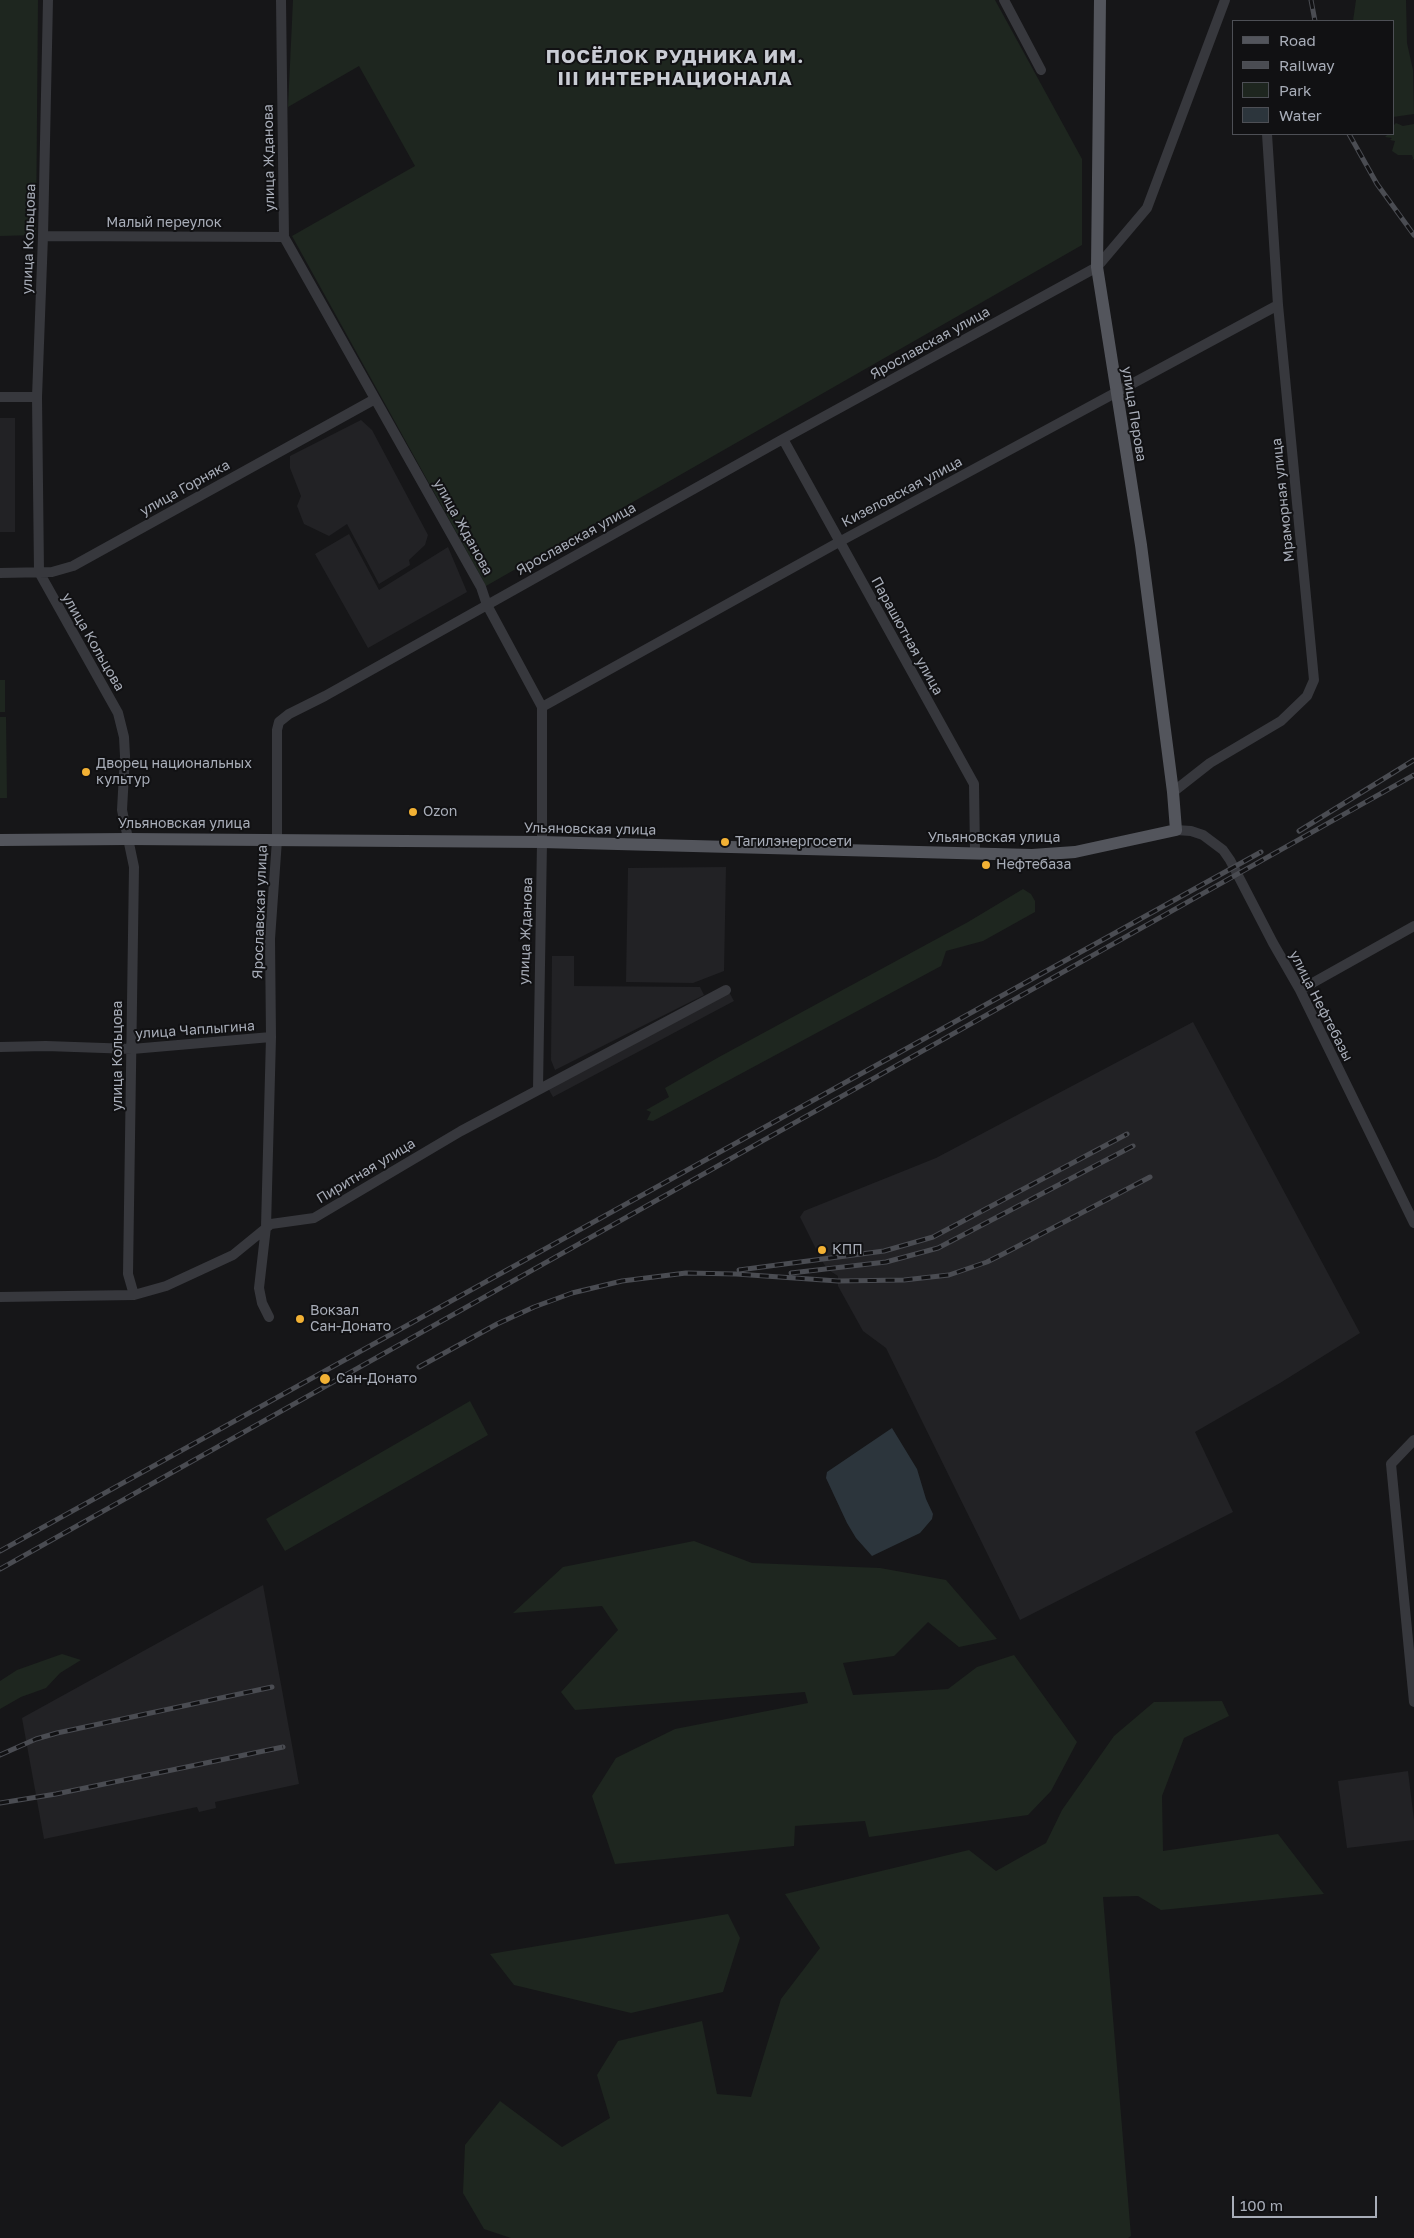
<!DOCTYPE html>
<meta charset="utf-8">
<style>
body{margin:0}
#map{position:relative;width:1414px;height:2238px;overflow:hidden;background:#161618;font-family:"Golos Text",sans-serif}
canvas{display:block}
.legend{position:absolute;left:1232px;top:20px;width:162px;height:115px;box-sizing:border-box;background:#111113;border:1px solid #4d4f55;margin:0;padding:6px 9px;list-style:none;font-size:15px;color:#a8adb8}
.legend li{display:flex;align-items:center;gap:10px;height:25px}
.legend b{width:25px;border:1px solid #4d4f55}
.scale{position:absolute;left:1232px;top:2196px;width:145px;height:22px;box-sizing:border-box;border:2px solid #a8adb8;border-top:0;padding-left:6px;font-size:15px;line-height:18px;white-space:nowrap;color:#a8adb8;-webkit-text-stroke:4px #111113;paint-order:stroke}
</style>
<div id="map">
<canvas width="1414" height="2238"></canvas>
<ul class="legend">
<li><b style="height:6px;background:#53555c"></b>Road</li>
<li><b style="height:6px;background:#4a4c52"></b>Railway</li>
<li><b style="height:14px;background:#1e261f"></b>Park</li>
<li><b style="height:14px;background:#2c353c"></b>Water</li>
</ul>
<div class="scale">100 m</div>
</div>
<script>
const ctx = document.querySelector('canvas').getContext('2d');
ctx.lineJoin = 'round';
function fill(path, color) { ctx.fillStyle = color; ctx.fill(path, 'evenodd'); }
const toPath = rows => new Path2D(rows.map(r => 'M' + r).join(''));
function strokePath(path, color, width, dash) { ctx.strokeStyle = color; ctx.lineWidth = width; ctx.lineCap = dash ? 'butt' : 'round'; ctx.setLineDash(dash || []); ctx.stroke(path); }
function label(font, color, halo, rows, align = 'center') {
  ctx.font = font + ' "Golos Text",sans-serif'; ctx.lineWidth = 4; ctx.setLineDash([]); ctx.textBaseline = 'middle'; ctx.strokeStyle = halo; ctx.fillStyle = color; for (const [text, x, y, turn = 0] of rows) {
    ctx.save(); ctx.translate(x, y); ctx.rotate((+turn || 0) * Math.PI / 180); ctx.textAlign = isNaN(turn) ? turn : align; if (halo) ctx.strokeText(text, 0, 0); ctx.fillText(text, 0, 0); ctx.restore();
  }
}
fill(toPath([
 [0,418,15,418,15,532,0,532],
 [361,420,372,430,428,535,425,545,409,560,410,565,379,584,347,524,329,536,304,524,297,506,301,496,290,468,290,456],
 [349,534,379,590,448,547,467,592,368,648,315,554],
 [726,867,724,971,693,983,626,982,628,868],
 [552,956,574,956,574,986,700,987,704,995,555,1070,551,1060],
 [729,992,734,1001,553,1097,548,1088],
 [1193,1022,1360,1333,1280,1383,1195,1432,1233,1512,1020,1620,886,1348,863,1331,838,1286,838,1276,827,1269,821,1259,800,1217,804,1211,936,1158],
 [263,1585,299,1784,215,1802,216,1808,199,1812,197,1807,44,1839,22,1718],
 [1408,1771,1414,1820,1414,1840,1347,1848,1338,1781]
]), '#222225');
fill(toPath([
 [0,0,38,0,36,235,0,236],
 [293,0,995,0,1082,159,1082,245,486,586,292,236,415,166,359,66,288,107],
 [1356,0,1406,0,1407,43,1413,70,1414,114,1393,117,1393,21,1353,21],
 [1396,123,1403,126,1414,124,1414,159,1412,160,1413,158,1412,155,1398,155,1392,151,1395,141,1390,140,1392,138,1385,137,1388,134,1393,134,1393,126],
 [0,680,5,680,5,712,0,712],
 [0,717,6,717,7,798,0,798],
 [1023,889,1031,894,1035,901,1035,912,983,941,946,951,941,966,653,1121,647,1120,651,1112,646,1110,669,1097,665,1088,719,1057,968,922],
 [470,1401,488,1435,285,1551,266,1519],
 [694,1541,752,1563,880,1568,946,1580,997,1639,959,1647,928,1622,894,1656,843,1663,853,1695,948,1689,977,1667,1014,1655,1077,1742,1051,1791,1028,1815,869,1837,865,1821,795,1826,794,1846,615,1864,592,1796,616,1758,675,1729,808,1703,805,1692,575,1710,561,1692,618,1630,602,1606,513,1613,563,1567],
 [62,1654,81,1660,60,1673,46,1688,21,1697,0,1709,0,1681,17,1670],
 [1222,1701,1229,1716,1184,1738,1162,1796,1163,1851,1278,1834,1324,1894,1161,1910,1138,1896,1103,1897,1131,2236,1128,2238,511,2238,484,2229,463,2193,465,2145,500,2101,562,2147,610,2118,597,2075,618,2041,702,2021,717,2094,751,2097,781,1999,820,1948,785,1894,969,1850,996,1871,1046,1843,1062,1810,1114,1736,1154,1702],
 [728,1914,740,1938,723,1992,631,2013,514,1985,490,1954]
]), '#1e261f');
fill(toPath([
 [892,1428,917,1469,926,1499,933,1514,932,1519,920,1533,872,1556,856,1538,847,1523,826,1478,827,1472]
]), '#2c353c');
strokePath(toPath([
 [48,0,43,236,37,397,39,572,118,713,124,737,125,756,122,810,134,867,128,1274,134,1295],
 [281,0,284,237,481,587,487,605,542,707,542,842,538,1089],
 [1004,0,1041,70],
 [43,236,284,237],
 [0,397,37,397],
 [783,439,974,784,975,853],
 [0,573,52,572,73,566,375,399],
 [542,707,839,542,1278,305],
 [1173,792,1210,763,1281,721,1307,696,1314,680,1278,305,1267,134],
 [1176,830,1191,831,1203,835,1223,850,1230,860,1273,943,1300,990,1414,1223],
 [1300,990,1414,926],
 [0,1047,46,1046,132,1049,271,1037],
 [0,1297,134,1295,166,1286,233,1255,271,1224,314,1218,461,1131,726,990],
 [269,1317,262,1303,259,1288,266,1227,271,1037,270,939,277,840,277,730,279,722,289,714,325,696,783,439,1097,267,1147,208,1225,0],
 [1414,1440,1391,1464,1414,1702]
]), '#37383d', 10);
strokePath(toPath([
 [0,840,128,839,542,842,1032,855,1075,852,1176,830,1173,792,1141,545,1097,267,1100,0]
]), '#53555c', 12);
const rail = toPath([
 [1311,0,1315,21],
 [1349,134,1377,184,1414,235],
 [1299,831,1414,760],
 [739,1270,884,1251,933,1237,1127,1134],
 [791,1273,886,1262,938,1248,1133,1146],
 [419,1367,497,1324,534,1307,572,1293,622,1281,686,1273,736,1274,838,1281,904,1280,949,1275,987,1262,1003,1254,1150,1177],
 [0,1551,1261,852],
 [0,1569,1414,775],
 [0,1755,36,1739,57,1733,272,1687],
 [0,1803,56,1794,283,1747]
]);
strokePath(rail, '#4a4c52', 5);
strokePath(rail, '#111113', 3, [9]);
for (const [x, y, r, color] of [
 [86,772,5,"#f2b134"],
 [413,812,5,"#f2b134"],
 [725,842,5,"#f2b134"],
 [986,865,5,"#f2b134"],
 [822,1250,5,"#f2b134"],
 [300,1319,5,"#f2b134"],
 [325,1379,6,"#f2b134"]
]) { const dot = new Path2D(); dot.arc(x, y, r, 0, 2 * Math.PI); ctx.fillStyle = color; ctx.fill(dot); strokePath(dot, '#111113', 2); }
label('14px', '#a8adb8', '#111113', [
 ["улица Жданова",269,158,-91],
 ["Малый переулок",164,223],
 ["улица Кольцова",29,239,-88],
 ["Ярославская улица",930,343,-29],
 ["улица Перова",1134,414,81],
 ["улица Горняка",185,488,-29],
 ["Кизеловская улица",902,492,-28],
 ["Мраморная улица",1283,500,-96],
 ["улица Жданова",463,527,61],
 ["Ярославская улица",576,539,-29],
 ["Парашютная улица",907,636,61],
 ["улица Кольцова",93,642,60],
 ["Ульяновская улица",184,824],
 ["Ульяновская улица",590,829,1],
 ["Ульяновская улица",994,838],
 ["Ярославская улица",260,912,-88],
 ["улица Жданова",526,931,-88],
 ["улица Нефтебазы",1321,1006,63],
 ["улица Чаплыгина",195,1030,-4],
 ["улица Кольцова",118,1056,-90],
 ["Пиритная улица",366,1171,-31]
]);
label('14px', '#a8adb8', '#111113', [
 ["Дворец национальных",96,764],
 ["культур",96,780],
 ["Ozon",423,812],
 ["Тагилэнергосети",735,842],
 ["Нефтебаза",996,865],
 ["КПП",832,1250],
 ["Вокзал",310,1311],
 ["Сан-Донато",310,1327],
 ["Сан-Донато",336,1379]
], 'left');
ctx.letterSpacing = '1px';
label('bold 19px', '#c9ccd4', '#111113', [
 ["ПОСЁЛОК РУДНИКА ИМ.",675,57],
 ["III ИНТЕРНАЦИОНАЛА",675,79]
]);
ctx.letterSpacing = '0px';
</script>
